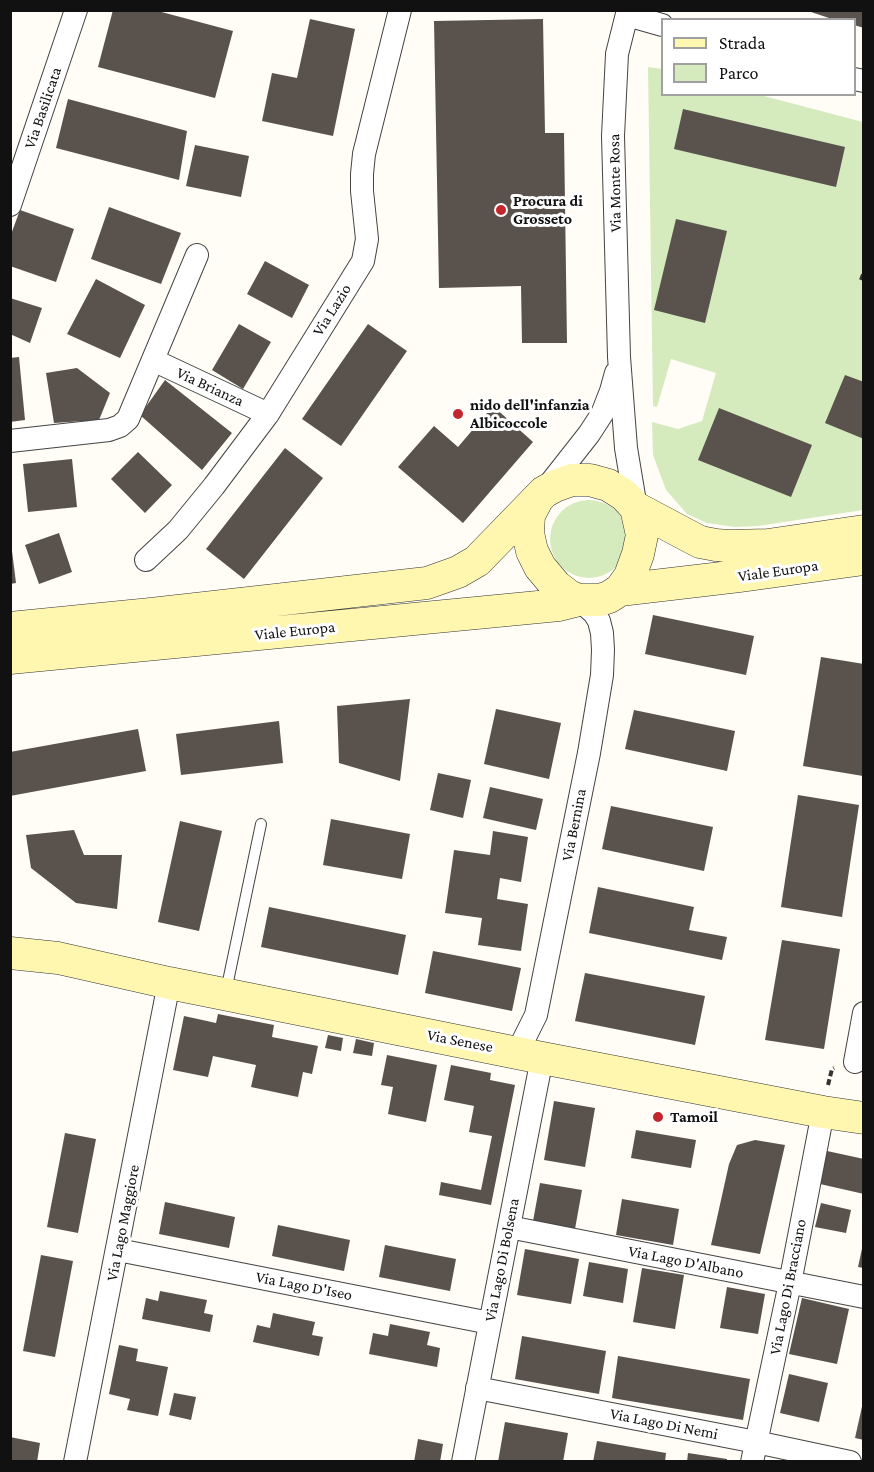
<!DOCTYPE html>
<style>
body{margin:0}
#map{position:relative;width:874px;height:1472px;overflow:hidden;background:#fffdf5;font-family:"Crimson Pro",serif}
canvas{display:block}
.frame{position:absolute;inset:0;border:12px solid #111;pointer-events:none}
.legend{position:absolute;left:661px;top:18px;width:195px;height:78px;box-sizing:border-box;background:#fff;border:2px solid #a0a0a0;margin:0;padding:8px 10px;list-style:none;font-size:18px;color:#111}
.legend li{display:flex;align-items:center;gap:12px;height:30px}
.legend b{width:30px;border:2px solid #a0a0a0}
</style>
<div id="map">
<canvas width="874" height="1472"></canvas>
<div class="frame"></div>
<ul class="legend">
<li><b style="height:8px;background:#fff6b0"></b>Strada</li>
<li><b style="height:16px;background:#d5ebbd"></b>Parco</li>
</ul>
</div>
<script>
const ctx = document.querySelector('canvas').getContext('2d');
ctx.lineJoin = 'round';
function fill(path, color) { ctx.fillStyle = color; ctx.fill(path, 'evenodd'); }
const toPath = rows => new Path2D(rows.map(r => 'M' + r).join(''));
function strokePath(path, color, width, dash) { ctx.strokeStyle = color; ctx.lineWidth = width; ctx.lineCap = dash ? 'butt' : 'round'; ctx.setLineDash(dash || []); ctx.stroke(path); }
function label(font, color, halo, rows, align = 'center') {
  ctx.font = font + ' "Crimson Pro",serif'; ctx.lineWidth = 6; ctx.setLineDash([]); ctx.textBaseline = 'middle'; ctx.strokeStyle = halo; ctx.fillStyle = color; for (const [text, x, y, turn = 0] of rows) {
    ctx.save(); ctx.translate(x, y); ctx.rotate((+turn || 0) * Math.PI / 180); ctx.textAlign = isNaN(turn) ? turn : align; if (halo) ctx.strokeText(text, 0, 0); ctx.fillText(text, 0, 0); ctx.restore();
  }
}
fill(toPath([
 [648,67,662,69,662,94,760,95,863,122,863,510,758,526,735,527,707,523,687,514,666,490,653,455,652,422,678,429,702,421,716,373,671,359,657,407,653,406],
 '550 539a39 39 0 1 1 78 0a39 39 0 1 1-78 0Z'
]), '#d5ebbd');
fill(toPath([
 [113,10,154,10,233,31,215,98,98,67],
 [805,10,864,10,864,28,854,25,854,20,835,20],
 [310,19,355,29,333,136,262,121,272,73,297,78],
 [543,19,545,133,564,133,567,343,522,343,521,286,439,288,434,21],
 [68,99,187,131,179,180,56,148],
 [683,109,845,147,836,187,674,149],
 [195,145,249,156,241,197,186,186],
 [109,207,181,233,161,284,91,259],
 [20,210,74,229,56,282,10,266,10,237],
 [676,219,727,231,705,323,654,310],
 [265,261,309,285,292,318,247,294],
 [96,279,145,305,120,358,67,334],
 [10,298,42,308,30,343,10,334],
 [239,324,271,342,243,389,212,370],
 [368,324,407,351,341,446,302,419],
 [19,357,25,420,10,422,10,358],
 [77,368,110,393,97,425,83,421,54,423,46,373],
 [845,375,864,382,864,439,825,423],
 [165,380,232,433,202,470,140,415],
 [493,406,533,442,463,523,398,467,434,426,458,447],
 [719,408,812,445,791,497,698,460],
 [285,448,323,478,244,579,206,549],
 [138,452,172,485,145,513,111,479],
 [72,459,77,507,28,512,23,464],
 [59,533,72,572,39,584,25,545],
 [12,551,16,583,10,584,10,552],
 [653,615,754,636,746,675,645,654],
 [821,657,864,664,863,776,803,766],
 [410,699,400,781,339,763,337,706],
 [496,709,561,723,549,779,484,764],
 [634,710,735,731,727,771,625,749],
 [279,721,283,763,181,775,176,734],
 [138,729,146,771,10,796,10,752],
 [438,773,471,780,463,818,430,810],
 [490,787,543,799,536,830,483,818],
 [798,795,859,805,842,917,781,907],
 [611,806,713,827,704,871,602,849],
 [331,819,410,834,402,879,323,865],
 [180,821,222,831,199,931,158,922],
 [74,830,84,855,122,855,117,909,76,903,31,868,26,835],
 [493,831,528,837,521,882,500,878,497,899,528,904,521,951,478,945,482,918,445,913,454,850,490,855],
 [598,887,694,907,689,930,727,937,722,960,589,933],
 [269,907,406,935,398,975,261,947],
 [782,940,840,949,824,1049,765,1040],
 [433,951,521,968,512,1011,425,993],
 [585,973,705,996,695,1045,575,1021],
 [218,1014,274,1025,272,1037,318,1046,312,1074,303,1072,298,1097,251,1087,256,1065,213,1056,208,1077,173,1070,184,1016,216,1023],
 [328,1035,343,1038,341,1051,325,1048],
 [356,1039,374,1043,372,1056,353,1053],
 [387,1055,437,1065,426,1122,388,1114,393,1087,381,1085],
 [451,1065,491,1073,490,1080,515,1085,491,1205,439,1195,441,1182,481,1190,492,1136,469,1132,474,1106,444,1100],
 [554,1101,595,1108,585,1167,544,1160],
 [636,1130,696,1140,691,1168,631,1158],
 [65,1133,96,1139,78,1233,47,1227],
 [755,1140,785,1145,760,1254,711,1245,729,1164,737,1145],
 [827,1151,864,1159,864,1194,820,1184],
 [540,1183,582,1190,575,1229,533,1221],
 [622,1199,679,1209,673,1245,616,1235],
 [165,1202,235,1217,229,1248,159,1234],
 [821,1203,851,1210,846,1233,815,1227],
 [278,1225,350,1240,344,1271,272,1256],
 [863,1244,864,1245,864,1268,858,1267],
 [385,1245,456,1259,450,1291,379,1277],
 [525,1249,579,1259,571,1304,517,1295],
 [41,1255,73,1261,55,1357,23,1351],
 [589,1262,628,1269,623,1303,583,1296],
 [642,1268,684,1275,675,1329,633,1322],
 [727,1287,765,1294,758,1334,720,1328],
 [160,1291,207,1300,204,1313,213,1315,210,1332,142,1319,146,1298,158,1301],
 [802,1298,849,1309,837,1364,789,1354],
 [273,1313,315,1322,312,1335,323,1337,319,1356,253,1342,257,1325,270,1328],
 [390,1324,430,1332,427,1345,440,1348,437,1367,369,1354,373,1333,388,1336],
 [522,1336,606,1351,599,1394,515,1379],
 [119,1345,138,1349,136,1361,168,1367,158,1416,127,1410,130,1399,109,1394],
 [618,1356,750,1379,743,1420,612,1398],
 [789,1374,828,1383,819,1422,780,1413],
 [174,1393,196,1397,191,1420,169,1415],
 [863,1402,864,1402,864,1440,855,1438],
 [505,1422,568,1433,563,1462,498,1462],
 [10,1437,40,1443,37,1462,10,1462],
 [418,1439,443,1444,440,1462,414,1462],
 [597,1441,666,1453,665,1462,593,1462],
 [688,1453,727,1459,727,1462,687,1462]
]), '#5a524d');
const lane = toPath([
 [226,991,261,824]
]);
const street = toPath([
 [628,10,617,54,613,136,619,357,626,448,636,508],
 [627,15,662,25],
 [854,79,864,81],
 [10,205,76,10],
 [153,360,268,414],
 [10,441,109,430,120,426,128,419,197,255],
 [545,490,589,434,602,414,611,391,616,373],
 [146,560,178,530,214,486,268,414,363,261,367,239,362,191,362,174,364,154,400,10],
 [517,1053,536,1015,589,753,602,675,603,650,602,633,599,621,594,613,579,600],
 [855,1062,864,1013],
 [509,1227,864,1297],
 [118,1250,490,1323],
 [477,1388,756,1442,850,1462],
 [75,1462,169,983],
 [463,1462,542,1058],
 [752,1462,790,1283,823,1112]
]);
const secondary = toPath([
 [636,508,700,542,716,545,729,546,768,545,864,531],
 [620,590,739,576,864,559],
 [10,628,151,614,427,583,458,572,477,561,544,492,555,486,572,480,590,480,608,485,624,495,636,508,642,535,638,554,630,576,620,590,609,597,600,600,579,600,569,596,556,586,540,567,532,551,528,533,529,515,536,502],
 [10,658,559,605,579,600],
 [10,953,58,958,169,983,542,1058,823,1112,864,1118]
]);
strokePath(lane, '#444', 12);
strokePath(street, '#444', 24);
strokePath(secondary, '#333', 33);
strokePath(toPath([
 [861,280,864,272],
 [828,1085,832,1069,834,1068]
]), '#333', 4, [6, 3]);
strokePath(lane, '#fff', 10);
strokePath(street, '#fff', 22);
strokePath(secondary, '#fff6b0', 32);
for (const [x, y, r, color] of [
 [501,210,6,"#c4262e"],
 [458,414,6,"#c4262e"],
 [658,1117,6,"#c4262e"]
]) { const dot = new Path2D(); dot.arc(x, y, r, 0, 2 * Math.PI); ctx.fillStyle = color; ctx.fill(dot); strokePath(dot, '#fff', 2); }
label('16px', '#111', '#fff', [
 ["Via Basilicata",43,108,-71],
 ["Via Monte Rosa",615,183,-91],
 ["Via Lazio",332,310,-58],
 ["Via Brianza",210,387,25],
 ["Viale Europa",778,571,-8],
 ["Viale Europa",295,631,-6],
 ["Via Bernina",574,825,-79],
 ["Via Senese",460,1041,11],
 ["Via Lago Maggiore",123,1223,-79],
 ["Via Lago Di Bolsena",502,1260,-79],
 ["Via Lago D'Albano",686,1262,11],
 ["Via Lago D'Iseo",304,1286,11],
 ["Via Lago Di Bracciano",788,1287,-79],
 ["Via Lago Di Nemi",664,1424,11]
]);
label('bold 16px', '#111', '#fff', [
 ["Procura di",513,201],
 ["Grosseto",513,219],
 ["nido dell'infanzia",470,405],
 ["Albicoccole",470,423],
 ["Tamoil",670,1117]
], 'left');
</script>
